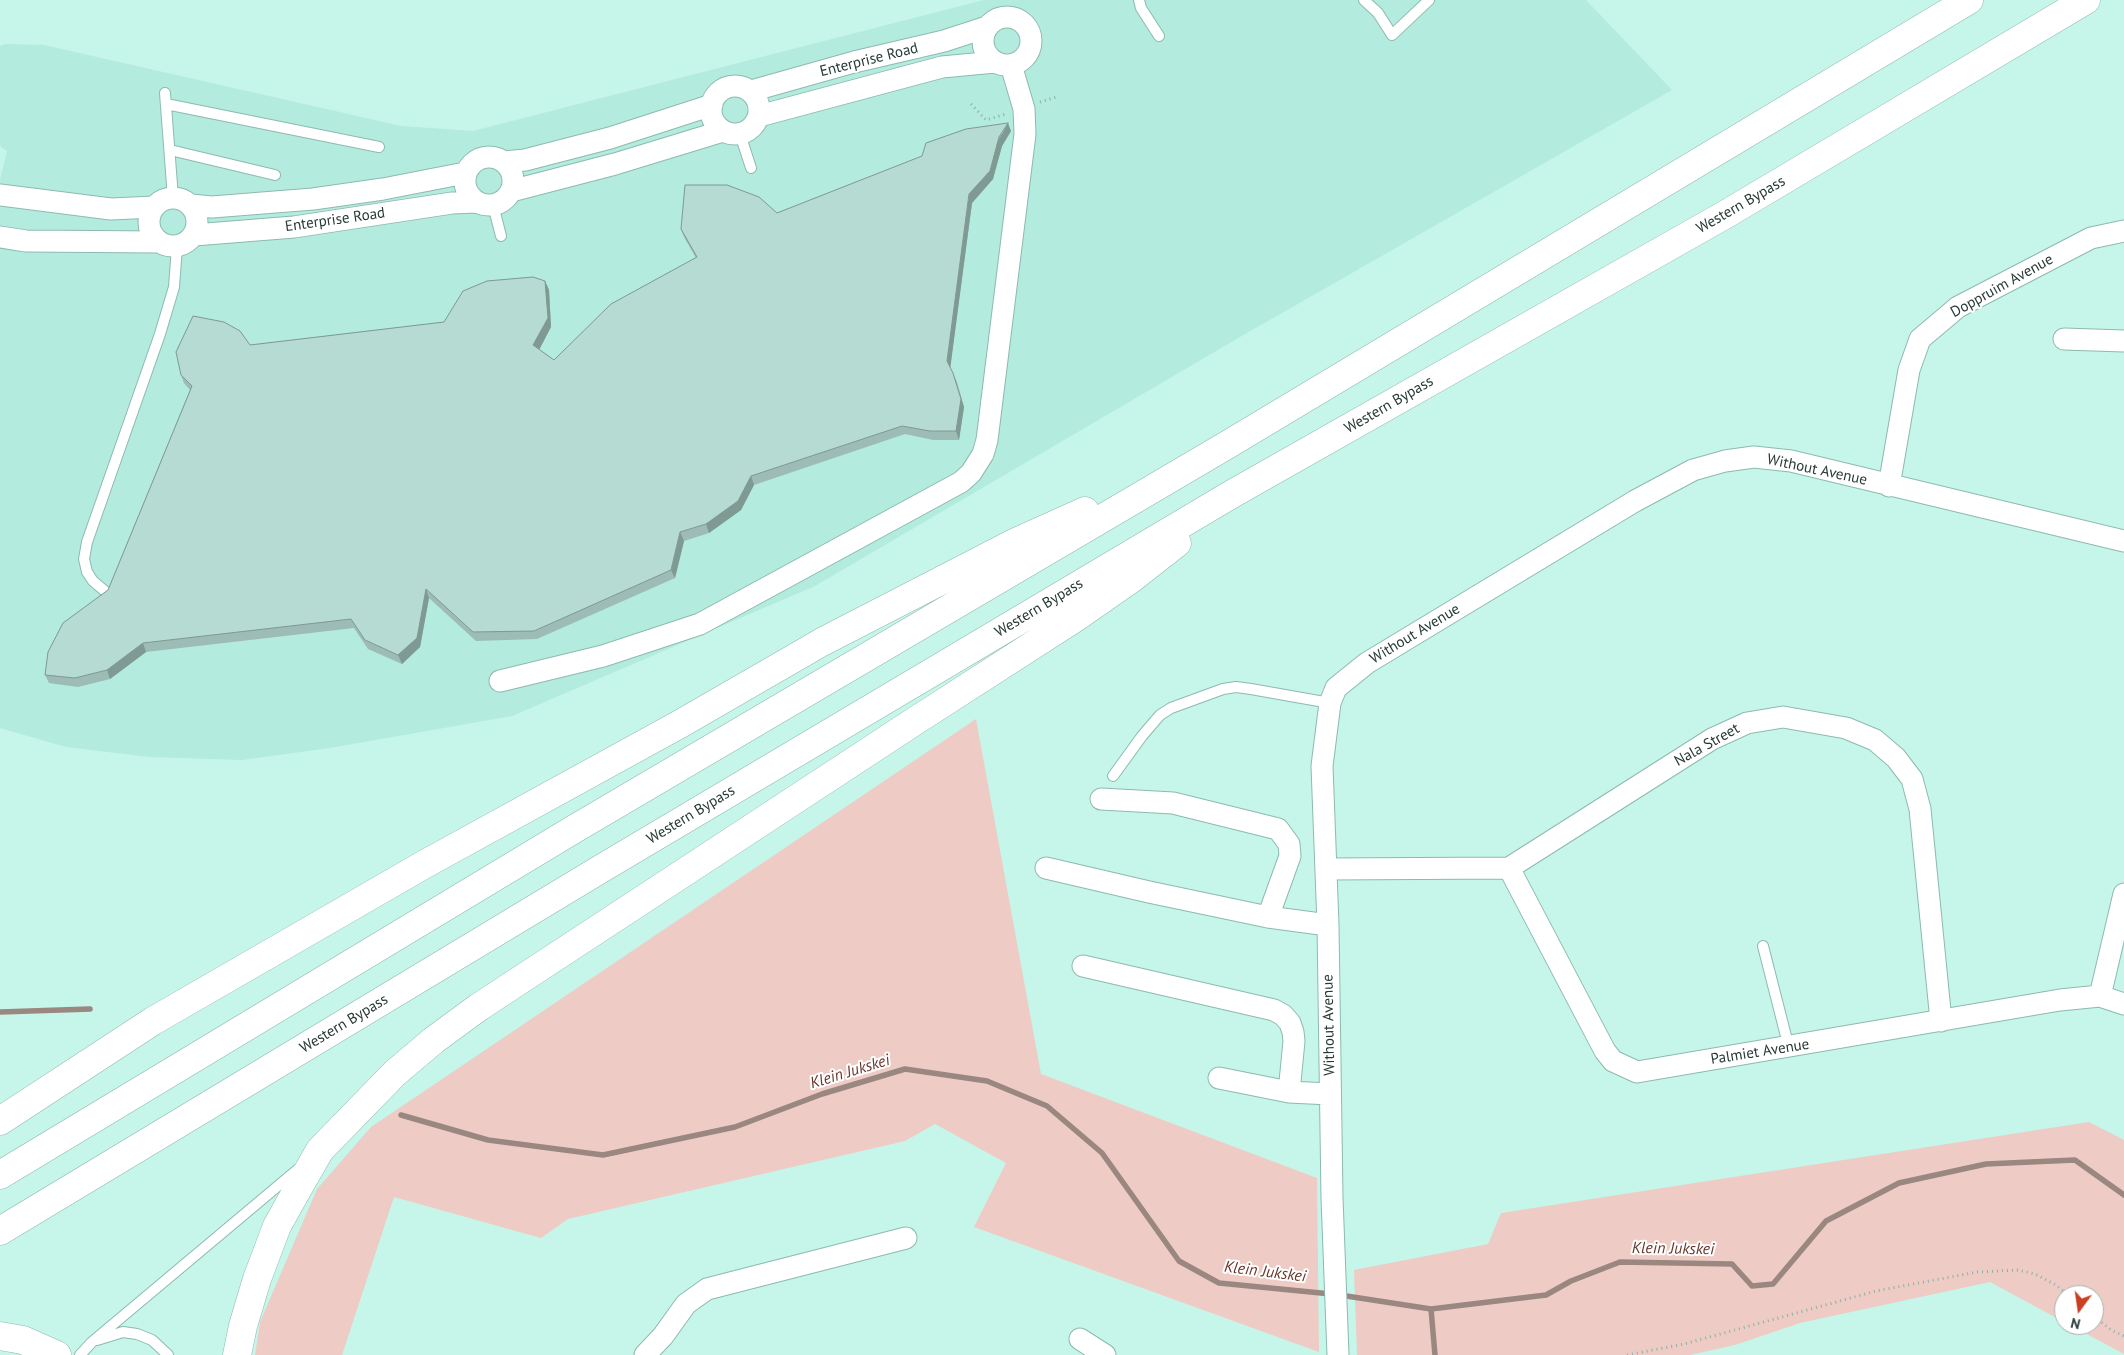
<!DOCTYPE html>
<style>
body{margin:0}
#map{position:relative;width:2124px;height:1355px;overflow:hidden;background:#c6f5ea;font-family:"PT Sans",sans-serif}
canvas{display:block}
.north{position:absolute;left:2054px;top:1285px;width:50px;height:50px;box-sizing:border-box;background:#fff;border:1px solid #a9b0af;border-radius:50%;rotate:194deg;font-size:14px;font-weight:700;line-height:20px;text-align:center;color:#283a36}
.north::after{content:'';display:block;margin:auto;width:18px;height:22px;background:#ca3f23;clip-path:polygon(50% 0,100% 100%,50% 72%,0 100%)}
</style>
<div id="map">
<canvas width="2124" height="1355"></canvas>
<div class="north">N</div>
</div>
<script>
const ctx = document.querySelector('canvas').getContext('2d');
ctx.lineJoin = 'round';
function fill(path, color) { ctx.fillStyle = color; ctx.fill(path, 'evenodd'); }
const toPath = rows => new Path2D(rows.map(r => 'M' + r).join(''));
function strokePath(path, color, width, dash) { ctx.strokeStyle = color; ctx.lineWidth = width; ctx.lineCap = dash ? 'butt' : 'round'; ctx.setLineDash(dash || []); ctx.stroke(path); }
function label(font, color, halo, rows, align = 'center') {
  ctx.font = font + ' "PT Sans",sans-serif'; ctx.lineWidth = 4; ctx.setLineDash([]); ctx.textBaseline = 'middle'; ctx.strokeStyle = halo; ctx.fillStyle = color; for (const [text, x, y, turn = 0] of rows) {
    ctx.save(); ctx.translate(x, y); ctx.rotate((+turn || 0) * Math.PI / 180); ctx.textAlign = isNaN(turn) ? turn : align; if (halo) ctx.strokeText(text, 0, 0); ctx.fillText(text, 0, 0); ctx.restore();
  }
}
fill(toPath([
 [984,0,1586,0,1672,90,1240,337,815,586,512,716,330,748,242,760,150,757,66,747,0,728,0,180,7,151,0,146,0,46,5,44,44,45,401,126,473,131]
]), '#b3ebde');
fill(toPath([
 [976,719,1041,1074,1317,1178,1319,1352,974,1227,1006,1163,935,1124,905,1141,568,1219,541,1238,394,1197,342,1355,255,1355,260,1322,317,1189,371,1127],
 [2089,1122,2124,1140,2124,1354,2070,1325,2094,1325,2094,1295,2064,1295,2064,1322,1990,1282,1800,1323,1735,1345,1690,1355,1357,1355,1354,1270,1488,1244,1501,1213]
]), '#eeccc5');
strokePath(toPath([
 [0,1012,90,1009],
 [401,1115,488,1140,603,1155,735,1127,822,1094,905,1069,987,1081,1047,1106,1102,1153,1179,1261,1219,1283,1331,1294],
 [1340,1295,1431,1309,1546,1295,1571,1281,1620,1262,1732,1264,1752,1286,1773,1284,1826,1221,1899,1183,1986,1164,2075,1160,2124,1195],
 [1431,1309,1435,1355]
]), '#998780', 5.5);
const service = toPath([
 [1139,0,1141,8,1159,36],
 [1364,0,1378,13,1392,35,1429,0],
 [165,93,173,198],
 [166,104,379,147],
 [740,134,751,168],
 [170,150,275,175],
 [493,205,501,236],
 [106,592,93,581,87,572,84,559,87,542,160,334,174,287,177,247],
 [1113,776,1142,736,1160,715,1171,708,1223,689,1236,687,1251,689,1330,703],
 [1763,946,1789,1048],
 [97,1340,123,1332,137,1334,152,1340,168,1355],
 [80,1355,92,1342,297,1170]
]);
const minor = toPath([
 '983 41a24 24 0 1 1 48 0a24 24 0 1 1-48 0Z',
 '711 110a24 24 0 1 1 48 0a24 24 0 1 1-48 0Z',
 [751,91,854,62,944,41,987,27],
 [759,116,942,67,995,62],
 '465 181a24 24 0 1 1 48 0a24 24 0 1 1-48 0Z',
 [504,162,525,160,610,138,712,105],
 [511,191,615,164,723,131],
 [0,195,111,209,154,207],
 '149 222a24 24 0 1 1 48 0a24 24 0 1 1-48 0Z',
 [191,205,212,207,313,199,383,189,465,173],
 [194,235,294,227,452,203,476,202],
 [0,237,26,241,158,242],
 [2064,339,2124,341],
 [1889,486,1909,370,1920,339,1958,307,2091,238,2124,231],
 [500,681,603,656,700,624,961,482,971,473,983,454,987,440,1025,134,1024,109,1011,65],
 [1101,799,1173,803,1278,829,1289,844,1290,856,1268,917],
 [1046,868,1149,892,1268,917,1328,925],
 [1509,868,1605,1051,1613,1061,1637,1072,2060,1000,2100,996,2124,1004],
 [1326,869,1509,868,1712,739,1747,723,1783,717,1846,728,1875,740,1896,758,1912,779,1920,809,1941,1021],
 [1083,966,1274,1010,1283,1015,1290,1023,1293,1032,1294,1041,1289,1092,1330,1094],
 [2100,996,2124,894],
 [1219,1078,1289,1092],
 [1080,1339,1105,1355],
 [645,1355,663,1336,686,1304,707,1289,906,1238],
 [1338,1355,1332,1198,1328,925,1322,766,1330,703,1336,688,1367,663,1635,501,1693,470,1725,461,1754,457,1791,461,2124,541]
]);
const motorway = toPath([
 [0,1121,153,1021,425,864,680,724,822,642,1016,542,1085,511],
 [0,1175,576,828,1227,445,1969,0],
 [0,1231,604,867,1232,494,1728,213,2086,0],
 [0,1336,23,1340,57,1355],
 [237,1355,243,1326,257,1279,277,1226,296,1192,320,1150,395,1073,434,1040,479,1007,915,721,1075,618,1131,579,1177,543]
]);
strokePath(service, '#8dbaaf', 12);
strokePath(minor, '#8dbaaf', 23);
strokePath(motorway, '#8dbaaf', 29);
strokePath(toPath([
 [1040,102,1056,97],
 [971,104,986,120,1006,114],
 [2094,1316,2111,1330,2124,1336],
 [1627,1355,1684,1344,1876,1291,1977,1272,2017,1270,2035,1274,2056,1285,2068,1295]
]), '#8cb0a7', 3, [1, 4]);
strokePath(service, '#fff', 10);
strokePath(minor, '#fff', 21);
strokePath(motorway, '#fff', 28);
fill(toPath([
 [1011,131,1002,146,993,179,972,203,950,367,957,382,964,407,959,440,933,440,905,434,754,485,741,510,709,533,684,541,675,578,537,639,476,641,429,598,420,647,402,664,368,649,354,628,146,652,110,679,78,687,49,683,45,675,108,590,190,390,184,383,181,375,250,345,444,322,545,281,549,290,551,327,539,349,554,360,696,258,684,237,681,229,777,213]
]), '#9cbcb5');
fill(toPath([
 [1008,123,1011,131,1002,146,993,179,972,203,950,370,947,361,969,194],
 [545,281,549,290,551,327,537,354,533,345],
 [953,373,964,407,959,440,956,431],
 [751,476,754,485,741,510,709,533,706,524],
 [680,532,684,541,675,578,671,570],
 [426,589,429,598,420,647,402,664,398,655],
 [143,643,146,652,110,679,107,670]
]), '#7f9993');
const building = toPath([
 [1008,123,999,137,990,171,969,194,947,361,953,373,961,399,956,431,930,431,902,426,751,476,738,501,706,524,680,532,671,570,534,631,473,632,426,589,417,638,398,655,365,640,351,619,143,643,107,670,75,678,45,675,48,652,63,623,108,590,192,386,181,375,176,352,193,316,224,322,240,331,250,345,444,322,463,291,487,281,533,277,545,281,548,318,533,345,554,360,611,304,697,257,681,229,685,185,727,185,759,197,777,213,922,156,926,143,966,129,1008,123]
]);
fill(building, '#b5dbd2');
strokePath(building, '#7f9993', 1);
label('15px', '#283a36', '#fff', [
 ["Enterprise Road",869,60,-14],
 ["Western Bypass",1741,205,-30],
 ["Enterprise Road",335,220,-8],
 ["Doppruim Avenue",2002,286,-29],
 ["Western Bypass",1389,405,-30],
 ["Without Avenue",1817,470,12],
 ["Western Bypass",1039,608,-31],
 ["Without Avenue",1415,634,-31],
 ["Nala Street",1707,745,-29],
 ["Western Bypass",691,815,-31],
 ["Western Bypass",344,1024,-31],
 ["Without Avenue",1329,1025,-91],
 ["Palmiet Avenue",1760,1052,-9]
]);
label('italic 16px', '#67372c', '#fff', [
 ["Klein Jukskei",850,1072,-17],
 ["Klein Jukskei",1673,1249,1],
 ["Klein Jukskei",1265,1272,7]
]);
</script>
